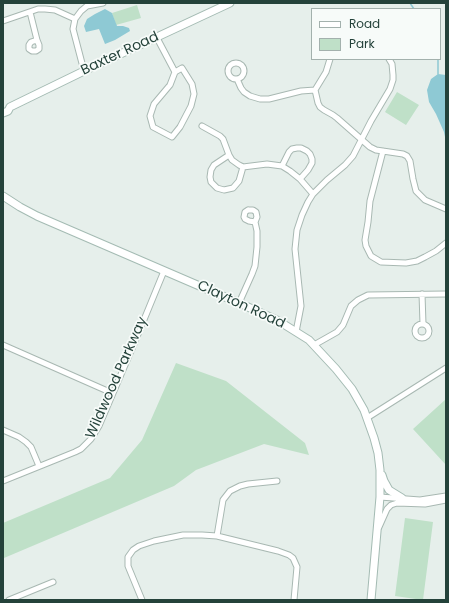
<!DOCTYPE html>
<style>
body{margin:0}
#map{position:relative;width:449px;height:603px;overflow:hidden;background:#e6efeb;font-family:Poppins,sans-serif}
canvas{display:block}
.frame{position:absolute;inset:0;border:4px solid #24423a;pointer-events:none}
.legend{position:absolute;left:311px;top:8px;width:130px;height:52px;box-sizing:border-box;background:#f7fbf9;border:1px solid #a3b1ad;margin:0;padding:5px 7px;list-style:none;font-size:12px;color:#24423a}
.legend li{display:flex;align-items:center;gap:8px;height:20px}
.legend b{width:20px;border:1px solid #a3b1ad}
</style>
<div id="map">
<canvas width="449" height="603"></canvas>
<div class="frame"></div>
<ul class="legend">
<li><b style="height:5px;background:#fff"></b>Road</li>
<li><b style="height:11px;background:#bfe0c8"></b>Park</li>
</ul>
</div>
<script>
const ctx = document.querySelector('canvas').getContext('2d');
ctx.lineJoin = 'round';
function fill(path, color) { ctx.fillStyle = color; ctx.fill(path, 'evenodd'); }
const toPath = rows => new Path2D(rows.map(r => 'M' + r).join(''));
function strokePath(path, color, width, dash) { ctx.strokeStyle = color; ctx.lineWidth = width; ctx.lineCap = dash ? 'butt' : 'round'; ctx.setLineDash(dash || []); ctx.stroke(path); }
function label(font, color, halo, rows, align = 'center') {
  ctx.font = font + ' Poppins,sans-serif'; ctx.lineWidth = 3.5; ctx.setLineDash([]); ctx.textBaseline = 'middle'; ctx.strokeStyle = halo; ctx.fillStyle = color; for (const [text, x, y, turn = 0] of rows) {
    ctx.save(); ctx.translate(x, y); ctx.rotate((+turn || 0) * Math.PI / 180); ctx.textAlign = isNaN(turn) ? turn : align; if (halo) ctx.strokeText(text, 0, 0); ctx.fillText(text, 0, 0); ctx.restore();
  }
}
fill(toPath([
 [137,5,141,18,116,25,112,13],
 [397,92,419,105,406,125,385,112],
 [176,363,226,381,305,443,309,455,264,444,196,470,174,486,4,558,3,555,3,523,110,478,142,440],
 [446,399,446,465,413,429],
 [405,518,433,522,423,600,395,596]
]), '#bfe0c8');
fill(toPath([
 [105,9,112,13,117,26,123,26,129,28,130,31,115,40,105,44,99,29,86,32,84,26,87,19,95,14],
 [438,74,446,75,446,142,444,132,436,114,429,102,427,90,431,79]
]), '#8ec9d4');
strokePath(toPath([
 [410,3,414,9],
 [438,74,438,59]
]), '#8ec9d4', 1.5);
const minor = toPath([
 [30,12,37,40],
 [3,21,38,9,45,9,55,10,75,19],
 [157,38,175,72,182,68,192,84,194,94,191,106,180,127,172,137,153,127,150,116,154,104,170,85,175,72],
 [37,40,39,45,39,49,36,51,32,51,29,49,29,45,31,42,37,40],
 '228 71a8 8 0 1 1 16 0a8 8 0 1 1-16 0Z',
 [84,71,73,29,75,19,81,11,87,6,103,3],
 [237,79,241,88,244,92,250,96,260,99,269,99,301,91,315,90],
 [315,90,318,103,320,107,324,110,333,115,337,118,370,147,376,150,403,154,407,156,410,161,413,179,416,191,425,200,446,209],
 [315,90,326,72,330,59],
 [202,126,220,136,223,139,229,155,232,160,239,165,243,167,267,164,282,166,290,171,300,179,313,194],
 [383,151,370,201,368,222,365,240,366,246,371,256,381,262,406,263,417,261,425,257,436,251,446,243],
 [229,155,214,165,211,170,210,177,211,182,217,188,224,190,233,188,239,181,243,167],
 [282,166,289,152,292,149,297,148,301,148,307,151,310,154,312,159,312,163,308,170,300,179],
 [248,210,253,210,256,212,257,217,255,222,249,221,245,219,244,217,245,212,248,210],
 [422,294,423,324],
 [239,303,252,274,255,266,257,247,257,231,255,222],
 '415 331a7 7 0 1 1 14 0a7 7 0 1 1-14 0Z',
 [296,332,301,306,295,249,297,230,302,215,308,202,313,194,327,180,345,165,353,156,371,121,390,89,393,80,393,75,392,64,389,59],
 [3,345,112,393],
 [314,345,337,332,343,325,351,306,358,300,368,295,446,294],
 [367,418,446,368],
 [3,430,19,437,26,442,31,447,39,466],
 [3,481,75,452,81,449,91,439,99,426,134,344,164,271],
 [380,497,420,500,446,496],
 [379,527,387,509,391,505,397,503,425,504,446,500],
 [217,536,223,500,230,491,240,486,248,484,277,481],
 [9,600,53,582],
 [142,600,128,566,128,557,133,550,139,546,154,541,183,535,202,535,217,536,278,551,289,555,293,558,297,567,294,600]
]);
const secondary = toPath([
 [3,113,8,111,10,107,84,71,230,3],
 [3,196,20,207,37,216,239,303,277,320,309,340,336,369,352,389,364,410,374,438,378,453,380,470,380,497,371,600],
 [382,475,384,481,389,490,402,498]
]);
strokePath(minor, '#a8b8b2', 7);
strokePath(secondary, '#a4bbb3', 9);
strokePath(minor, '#fff', 5);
strokePath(secondary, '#fff', 7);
label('14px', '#24423a', '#f7fbf9', [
 ["Baxter Road",120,54,-25],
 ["Clayton Road",241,305,25],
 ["Wildwood Parkway",117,378,-66]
]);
</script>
